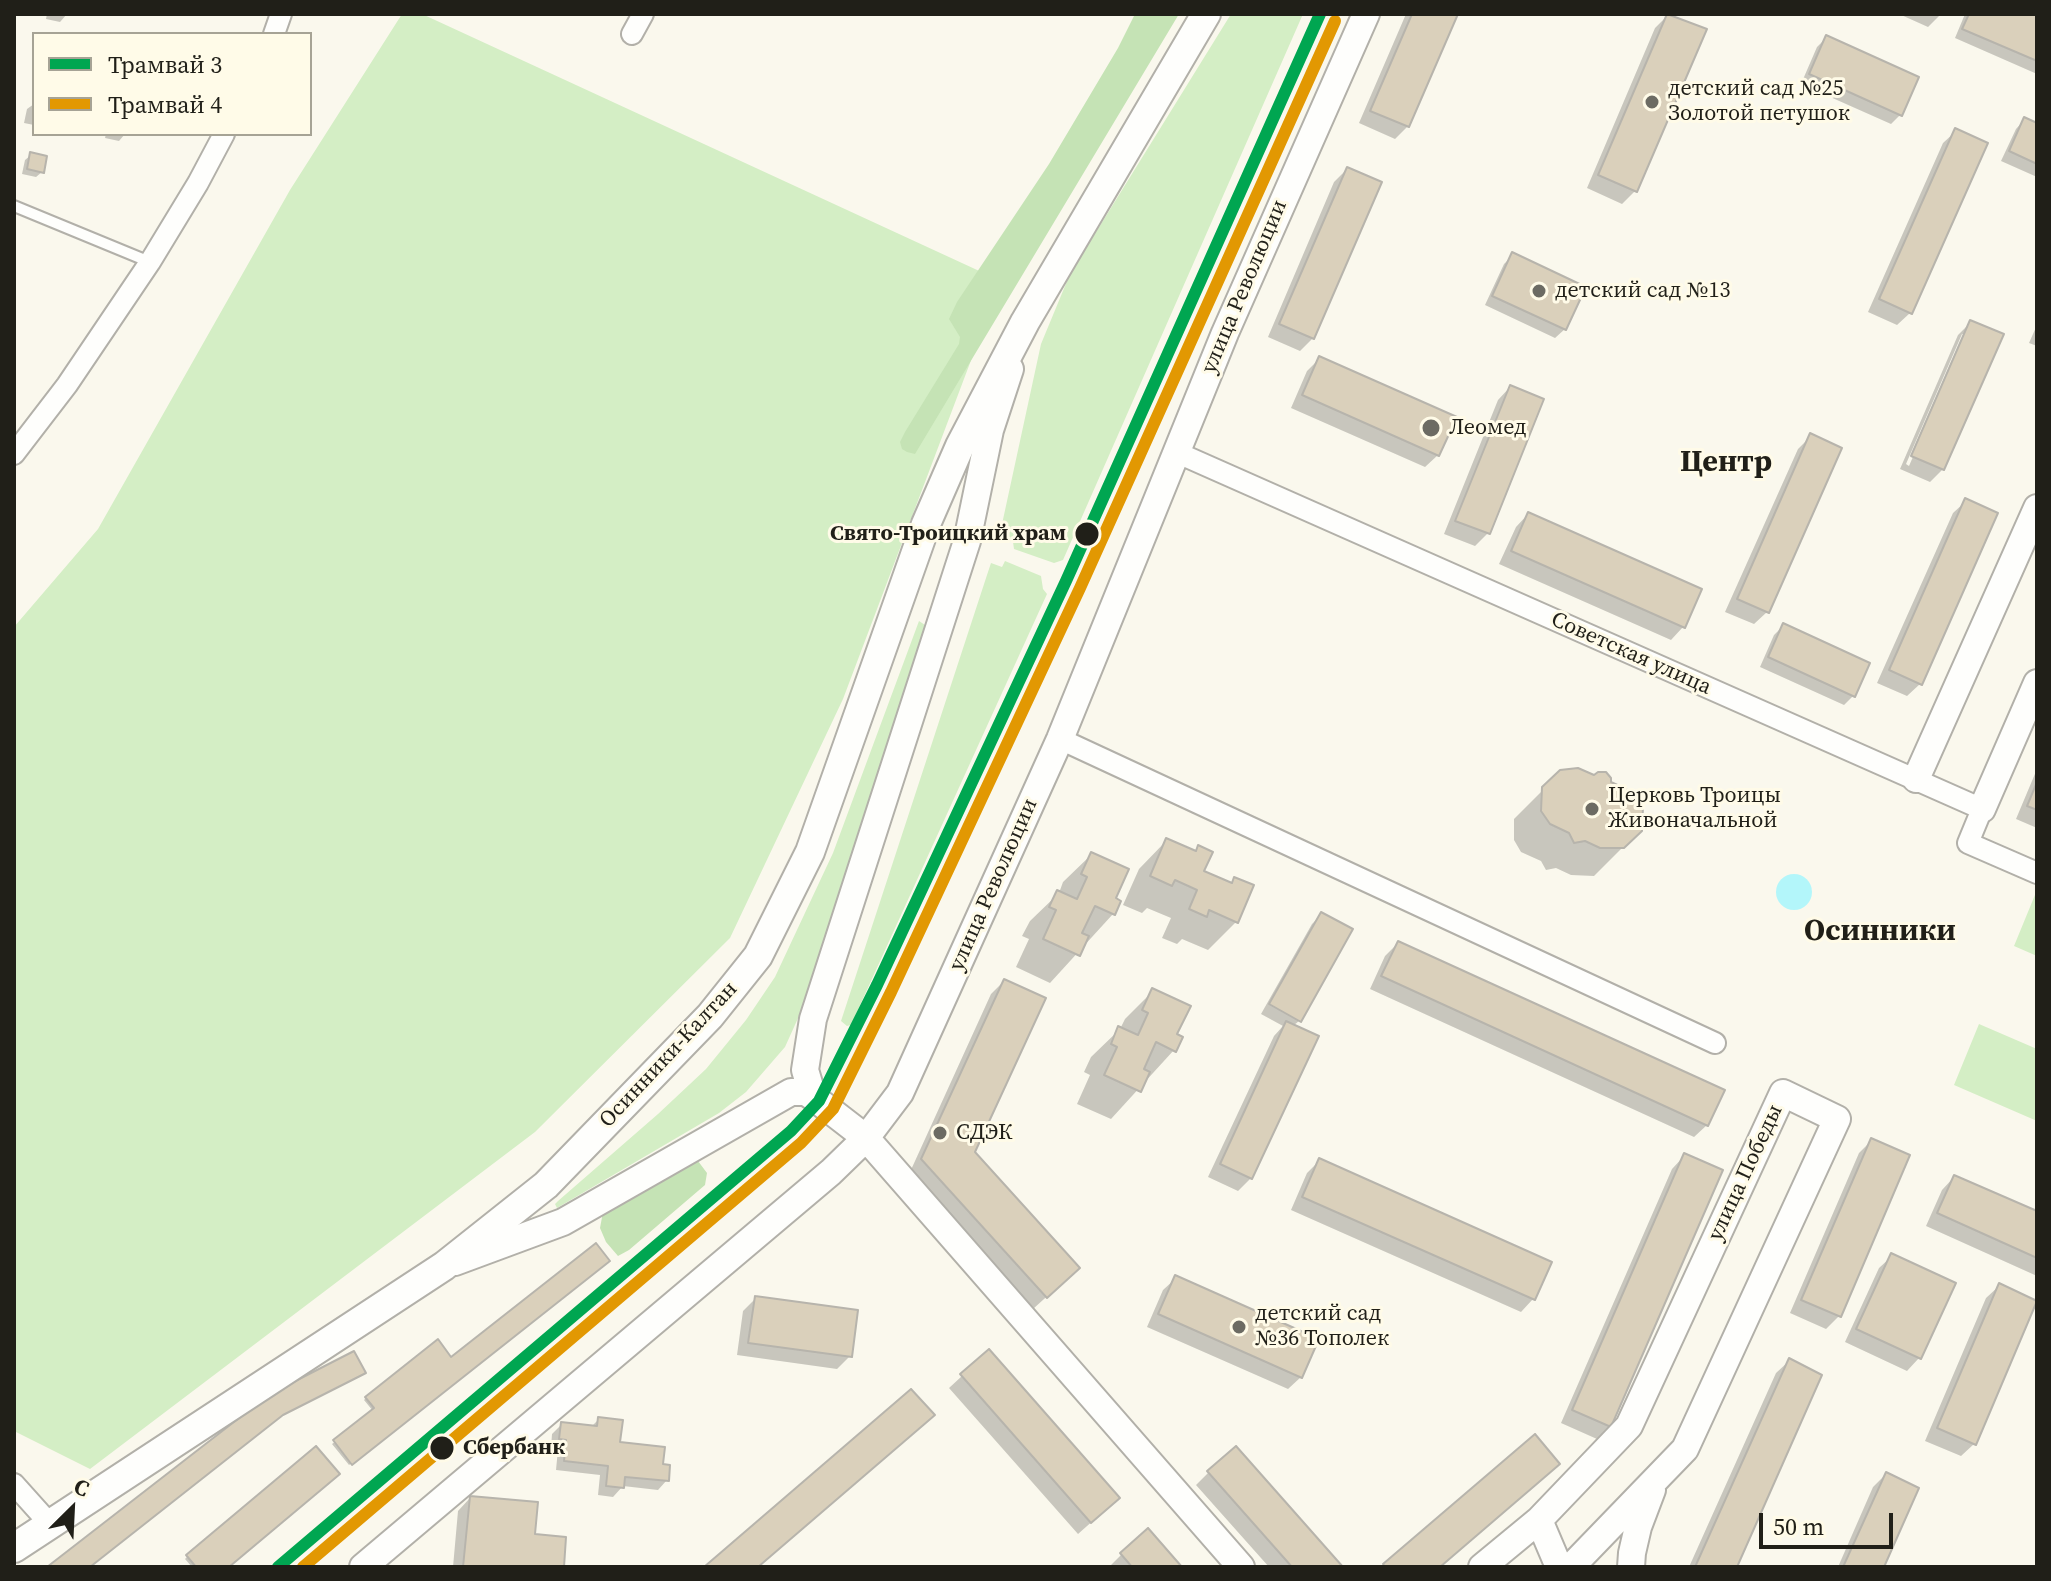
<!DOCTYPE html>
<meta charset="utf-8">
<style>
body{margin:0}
#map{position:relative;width:2051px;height:1581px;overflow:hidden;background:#faf8ed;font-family:"Source Serif 4",serif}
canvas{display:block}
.frame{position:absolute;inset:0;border:16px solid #201f18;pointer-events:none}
.legend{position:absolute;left:32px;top:32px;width:280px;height:104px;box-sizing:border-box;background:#fffbe8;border:2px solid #a6a395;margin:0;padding:10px 14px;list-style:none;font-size:24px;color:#201f18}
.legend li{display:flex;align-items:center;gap:16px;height:40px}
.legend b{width:40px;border:2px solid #a6a395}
.north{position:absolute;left:32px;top:1469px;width:80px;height:80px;-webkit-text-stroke:6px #fffbe8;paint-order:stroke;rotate:24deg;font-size:22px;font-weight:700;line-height:32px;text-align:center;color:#201f18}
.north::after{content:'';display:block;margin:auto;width:28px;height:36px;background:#201f18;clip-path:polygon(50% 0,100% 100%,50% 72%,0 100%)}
.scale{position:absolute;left:1759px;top:1513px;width:134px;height:36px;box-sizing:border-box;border:4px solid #201f18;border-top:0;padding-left:10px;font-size:24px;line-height:28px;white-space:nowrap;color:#201f18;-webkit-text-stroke:6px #fffbe8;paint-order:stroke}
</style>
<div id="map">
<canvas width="2051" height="1581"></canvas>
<div class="frame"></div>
<ul class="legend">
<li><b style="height:10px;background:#00a651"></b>Трамвай 3</li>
<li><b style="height:10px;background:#e29802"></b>Трамвай 4</li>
</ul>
<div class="north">С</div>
<div class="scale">50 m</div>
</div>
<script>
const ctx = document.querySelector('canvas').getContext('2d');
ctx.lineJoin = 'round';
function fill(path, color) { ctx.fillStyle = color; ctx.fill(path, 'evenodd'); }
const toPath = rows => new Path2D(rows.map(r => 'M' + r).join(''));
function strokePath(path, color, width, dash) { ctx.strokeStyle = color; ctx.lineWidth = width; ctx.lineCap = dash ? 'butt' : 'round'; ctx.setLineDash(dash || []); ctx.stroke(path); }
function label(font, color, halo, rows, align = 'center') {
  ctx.font = font + ' "Source Serif 4",serif'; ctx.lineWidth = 6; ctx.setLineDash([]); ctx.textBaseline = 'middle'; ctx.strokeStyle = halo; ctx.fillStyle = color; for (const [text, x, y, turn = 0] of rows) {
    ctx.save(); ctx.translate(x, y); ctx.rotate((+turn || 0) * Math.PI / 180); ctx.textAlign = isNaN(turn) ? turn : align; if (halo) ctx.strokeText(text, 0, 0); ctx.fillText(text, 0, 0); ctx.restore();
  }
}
fill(toPath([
 [402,14,422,14,1001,281,843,699,730,938,535,1132,90,1469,14,1431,14,627,98,529,290,190],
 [1231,14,1303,14,1063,560,1054,563,1014,549,1013,542,999,538,1041,344,1070,274],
 [1005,561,1041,576,1043,589,1047,594,851,1025,847,1026,841,1021,987,575,991,563,1002,567],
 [919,621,925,625,819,962,799,1016,785,1047,746,1092,719,1113,557,1208,555,1204,558,1201,658,1114,706,1069,746,1020,775,977,833,853],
 [2037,890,2037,956,2014,946],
 [1979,1024,2037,1049,2037,1121,1954,1085]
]), '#d4eec5');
fill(toPath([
 [1135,14,1179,14,915,454,907,452,902,449,900,442,905,432,959,344,960,337,949,319,957,302,1049,164,1118,48],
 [681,1160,698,1161,707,1173,705,1185,629,1250,618,1256,606,1242,600,1228,603,1212]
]), '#c5e3b5');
fill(toPath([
 '1776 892a18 18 0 1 1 36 0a18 18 0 1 1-36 0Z'
]), '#b3f6fa');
fill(toPath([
 [47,14,67,14,60,22,46,19],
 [1406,14,1456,14,1408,126,1395,139,1359,123],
 [1899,14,1941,14,1928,27],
 [1965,14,2029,14,2037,17,2037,74,1955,38],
 [1668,15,1635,191,1622,204,1587,188,1655,28],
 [1826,38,1900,115,1891,124,1801,84,1817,47],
 [34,104,34,125,24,123,27,109],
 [2025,119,2037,125,2037,177,2001,161,2016,129],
 [1956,131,1910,313,1897,325,1868,312,1943,143],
 [106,134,125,134,119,141,105,138],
 [31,155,42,172,36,177,22,174,25,160],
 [1347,169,1313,338,1300,351,1268,337,1334,182],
 [1513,255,1565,329,1555,338,1485,305,1504,264],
 [1971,322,1943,469,1930,482,1900,469,1958,335],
 [1962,334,1966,334,1909,466,1906,464],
 [2037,325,2037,346,2029,343],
 [1320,358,1438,455,1425,467,1291,408,1307,371],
 [1510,387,1542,400,1488,533,1475,546,1444,534,1498,400],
 [1811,436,1767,612,1754,624,1725,612,1798,449],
 [1966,501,1920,684,1907,696,1877,683,1953,513],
 [1528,514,1683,627,1671,640,1499,564,1516,527],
 [1783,626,1853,696,1844,705,1760,667,1774,635],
 [2037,769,2037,828,2016,819],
 [1561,772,1609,784,1640,830,1594,876,1571,875,1556,868,1546,870,1541,861,1521,852,1514,840,1514,819],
 [1167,840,1194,852,1198,848,1201,872,1230,885,1235,879,1236,922,1208,950,1182,939,1177,944,1162,938,1171,918,1147,908,1142,913,1123,905,1139,869],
 [1092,854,1113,899,1119,902,1113,914,1050,983,1016,967,1029,939,1022,936,1030,921,1059,893,1063,882],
 [1322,914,1299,1021,1293,1026,1251,1178,1238,1191,1208,1177,1274,1036,1283,1026,1261,1014,1312,924],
 [1398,943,1707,1125,1694,1137,1370,989,1385,956],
 [1004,981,973,1152,1065,1280,1033,1309,910,1172,991,994],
 [1153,991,1175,1035,1174,1050,1111,1119,1077,1104,1090,1075,1084,1072,1091,1057,1120,1029,1125,1019],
 [1872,1140,1908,1156,1839,1316,1826,1329,1790,1313,1859,1153],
 [1684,1156,1609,1426,1597,1439,1561,1423,1672,1169],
 [1320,1160,1533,1299,1521,1312,1291,1210,1307,1173],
 [1954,1177,2037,1214,2037,1276,1926,1226,1942,1190],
 [1892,1256,1919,1358,1907,1371,1845,1342,1879,1268],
 [605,1263,349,1465,332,1444,373,1411,364,1400,366,1398,451,1359],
 [1176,1278,1301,1377,1288,1389,1147,1327,1163,1290],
 [1999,1286,1974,1444,1961,1456,1925,1441,1986,1298],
 [756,1298,850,1356,837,1369,737,1355,743,1311],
 [1789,1361,1734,1567,1689,1567,1776,1373],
 [962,1376,1104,1511,1078,1534,949,1388],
 [598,1420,618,1444,661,1466,667,1480,658,1490,623,1486,613,1497,598,1495,600,1475,556,1470,558,1449,551,1448,552,1434,562,1424,591,1427],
 [316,1449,227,1567,192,1567,185,1559,187,1557],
 [1209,1472,1340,1567,1269,1567,1196,1485],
 [1886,1474,1882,1567,1838,1567,1873,1487],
 [470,1498,533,1536,562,1567,453,1567,458,1511],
 [1148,1531,1179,1567,1109,1567,1121,1555]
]), '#0003');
const building = toPath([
 [1412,14,1458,14,1409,127,1370,111,1412,14],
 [1667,14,1707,29,1637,192,1598,175,1667,14],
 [1969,14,2037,15,2037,61,1962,29,1969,14],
 [1826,35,1919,77,1902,116,1809,74,1826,35],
 [2024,117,2037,123,2037,164,2009,151,2024,117],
 [1955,128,1988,143,1912,314,1879,299,1955,128],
 [30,152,47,156,44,173,27,169,30,152],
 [1347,167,1382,182,1314,339,1279,324,1347,167],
 [1512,252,1586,287,1566,330,1492,296,1512,252],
 [1970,320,2004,334,1944,470,1911,456,1970,320],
 [1319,356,1457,417,1439,456,1302,395,1319,356],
 [1510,385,1544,399,1490,534,1455,521,1510,385],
 [1810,433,1842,448,1769,613,1737,599,1810,433],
 [1965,498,1998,513,1922,685,1889,670,1965,498],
 [1528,512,1702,589,1685,628,1511,551,1528,512],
 [1783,623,1870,663,1855,697,1768,657,1783,623],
 [1578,768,1594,775,1598,772,1606,772,1611,778,1611,782,1626,789,1643,807,1642,831,1624,848,1600,848,1585,841,1574,843,1569,833,1550,824,1541,811,1542,787,1560,770,1578,768],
 [2037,782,2037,810,2027,806,2037,782],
 [1166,838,1196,851,1198,845,1213,852,1204,871,1232,883,1234,877,1254,885,1238,923,1209,910,1207,917,1189,909,1197,890,1175,880,1172,886,1150,876,1166,838],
 [1091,852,1129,869,1116,898,1121,901,1115,915,1095,906,1082,933,1089,936,1080,956,1043,939,1056,910,1049,907,1057,890,1077,899,1087,877,1081,874,1091,852],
 [1321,912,1353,929,1301,1022,1269,1004,1321,912],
 [1398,941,1725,1090,1708,1126,1381,976,1398,941],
 [1004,979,1046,998,975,1152,1080,1268,1047,1298,921,1159,1004,979],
 [1152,988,1191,1006,1177,1034,1183,1037,1176,1052,1156,1042,1144,1069,1150,1072,1141,1092,1104,1075,1117,1047,1111,1044,1118,1026,1138,1035,1148,1013,1142,1010,1152,988],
 [1286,1021,1319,1036,1252,1179,1220,1164,1286,1021],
 [1871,1138,1910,1155,1841,1317,1801,1300,1871,1138],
 [1684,1153,1723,1170,1611,1427,1572,1410,1684,1153],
 [1319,1158,1552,1262,1535,1300,1302,1197,1319,1158],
 [1954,1175,2037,1211,2037,1258,1937,1213,1954,1175],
 [596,1243,610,1261,352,1465,333,1440,374,1408,365,1397,438,1339,451,1357,596,1243],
 [1891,1253,1956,1283,1921,1359,1856,1329,1891,1253],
 [1175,1275,1319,1339,1302,1378,1158,1314,1175,1275],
 [1999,1283,2037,1301,1976,1445,1937,1428,1999,1283],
 [755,1296,858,1310,852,1357,748,1343,755,1296],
 [989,1349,1120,1498,1091,1523,960,1374,989,1349],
 [354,1351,366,1373,283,1415,90,1567,47,1567,270,1394,354,1351],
 [1789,1358,1822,1375,1737,1567,1695,1567,1789,1358],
 [911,1389,935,1415,758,1567,704,1567,911,1389],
 [598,1417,623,1420,620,1442,665,1447,663,1464,670,1465,669,1481,625,1477,624,1488,606,1486,608,1466,564,1461,566,1440,559,1439,561,1422,597,1426,598,1417],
 [1535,1434,1560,1464,1440,1567,1385,1567,1383,1564,1535,1434],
 [316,1446,340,1474,229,1567,196,1567,186,1555,316,1446],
 [1236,1446,1343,1567,1292,1567,1207,1471,1236,1446],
 [1886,1472,1919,1488,1884,1567,1843,1567,1886,1472],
 [470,1496,538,1502,535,1534,566,1537,564,1567,463,1567,470,1496],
 [1148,1528,1182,1567,1132,1567,1120,1553,1148,1528]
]);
fill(building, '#dad0bb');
strokePath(building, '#b7b4ac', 2);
const service = toPath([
 [14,206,150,262]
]);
const minor = toPath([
 [274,34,281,14],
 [632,34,643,14],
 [1178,453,1982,809,1968,843,2037,873],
 [14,454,67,385,150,262,198,183,224,134],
 [1060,739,1715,1043],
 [14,1484,49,1523]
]);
const tertiary = toPath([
 [1916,779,2037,508],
 [1982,809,2037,683],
 [813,1097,866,1138,1241,1567],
 [455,1262,563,1222,791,1092,806,1092,813,1097,805,1070,813,1019,967,541,990,430,1010,369],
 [1539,1520,1559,1567],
 [363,1567,831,1172,866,1138,900,1093,1060,739,1225,333,1366,14],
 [1482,1567,1539,1520,1629,1426,1783,1093,1837,1119,1685,1449,1571,1567],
 [1631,1567,1632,1553,1638,1527,1652,1490]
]);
const secondary = toPath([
 [14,1548,444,1266,546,1185,710,1016,758,956,810,852,926,524,960,446,1025,322,1206,14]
]);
strokePath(service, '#b2b0a9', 14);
strokePath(minor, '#b2b0a9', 24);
strokePath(tertiary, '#b2b0a9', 30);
strokePath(secondary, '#b2b0a9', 32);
strokePath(service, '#fefefc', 10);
strokePath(minor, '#fefefc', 20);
strokePath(tertiary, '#fefefc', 26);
strokePath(secondary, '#fefefc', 28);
strokePath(toPath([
 [278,1567,791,1131,819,1101,877,985,1066,581,1320,14]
]), '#00a651', 12);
strokePath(toPath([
 [303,1567,801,1143,833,1109,891,992,1080,588,1335,21]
]), '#e29802', 12);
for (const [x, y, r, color] of [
 [1652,102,8,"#6c6b63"],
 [1539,291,8,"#6c6b63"],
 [1431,428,10,"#6c6b63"],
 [1087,534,13,"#201f18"],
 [1592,809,8,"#6c6b63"],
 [940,1133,8,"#6c6b63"],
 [1239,1327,8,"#6c6b63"],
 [442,1448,13,"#201f18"]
]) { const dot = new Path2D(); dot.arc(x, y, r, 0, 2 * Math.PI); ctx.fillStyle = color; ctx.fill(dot); strokePath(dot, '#fffbe8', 3); }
label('22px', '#201f18', '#fffbe8', [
 ["детский сад №25",1668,89],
 ["Золотой петушок",1668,114],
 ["детский сад №13",1555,291],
 ["Леомед",1449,428],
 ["Церковь Троицы",1608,796],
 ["Живоначальной",1608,821],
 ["СДЭК",956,1133],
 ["детский сад",1255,1314],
 ["№36 Тополек",1255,1339]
], 'left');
label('22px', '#201f18', '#fffbe8', [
 ["улица Революции",1245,287,-67],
 ["Советская улица",1631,654,24],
 ["улица Революции",994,885,-66],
 ["Осинники-Калтан",669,1055,-47],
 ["улица Победы",1746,1173,-65]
]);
label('bold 22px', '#201f18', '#fffbe8', [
 ["Свято-Троицкий храм",1066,534],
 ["Сбербанк",463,1448,"left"]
], 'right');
label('bold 30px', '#201f18', '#fffbe8', [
 ["Центр",1726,463],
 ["Осинники",1880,932]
]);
</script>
